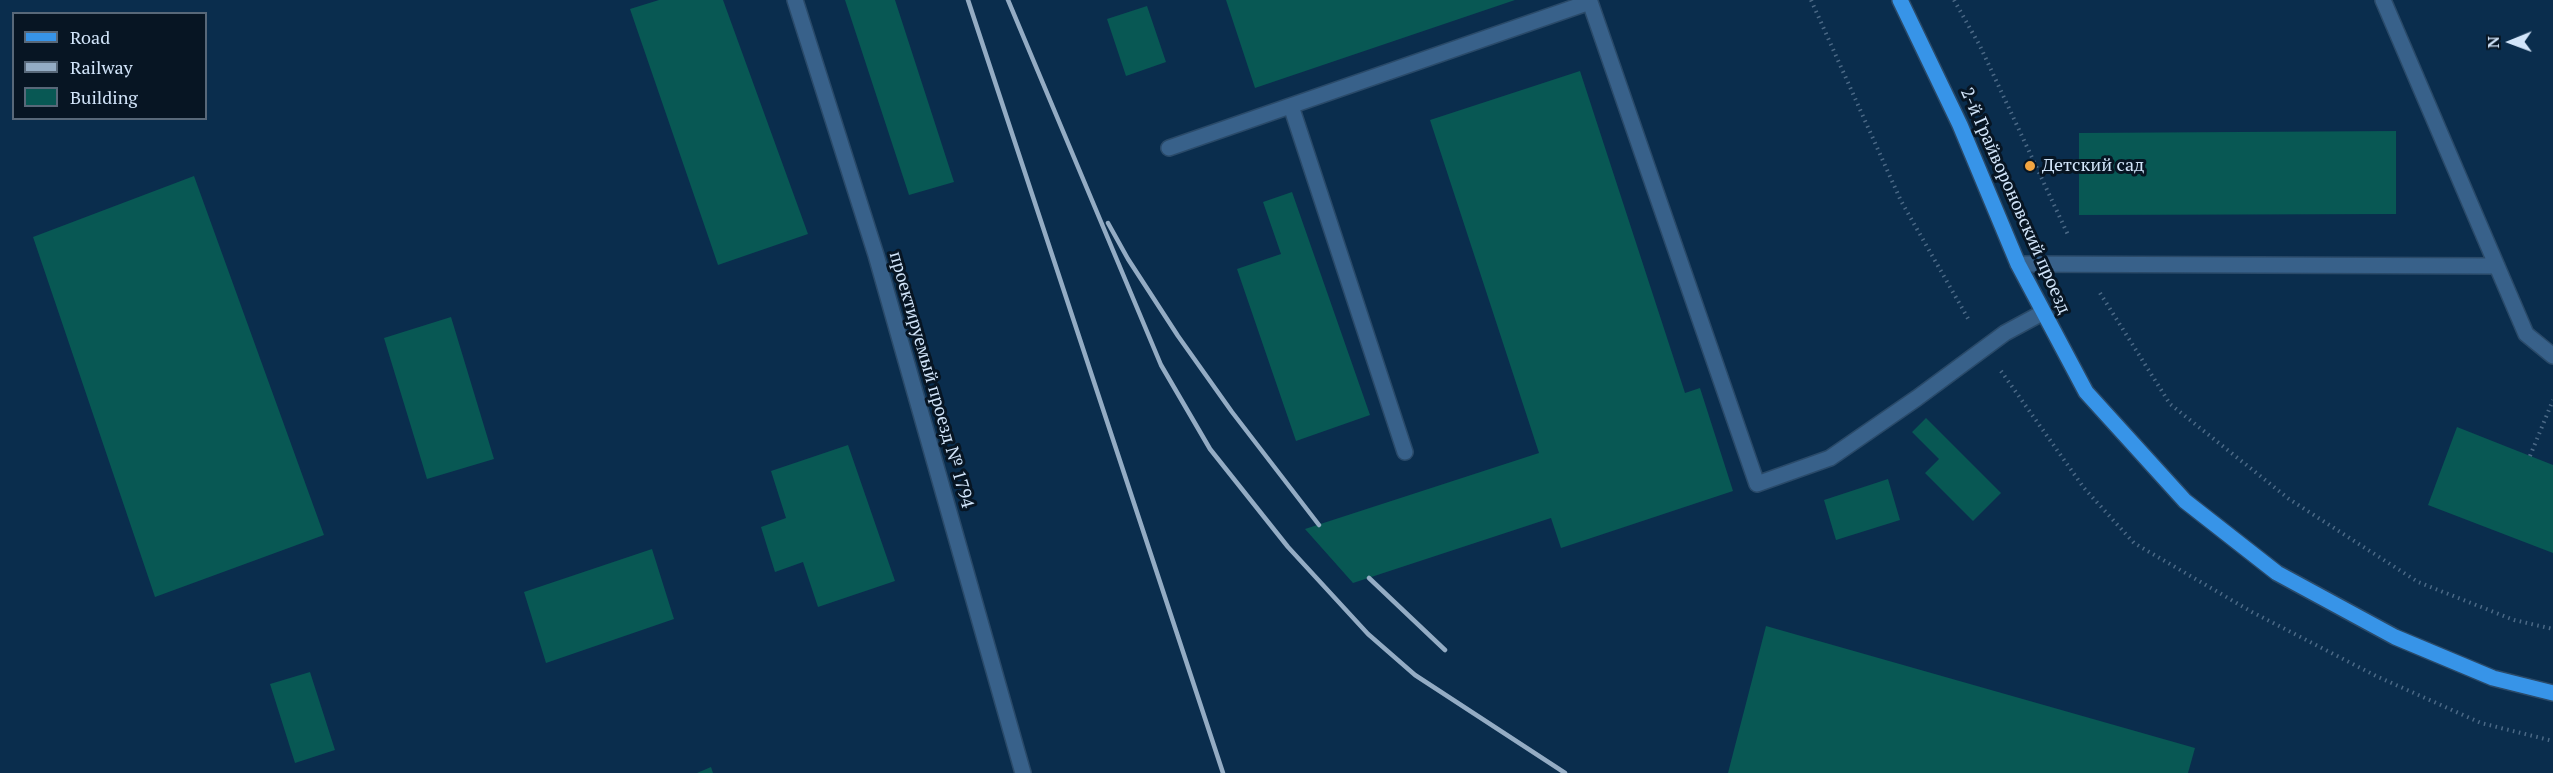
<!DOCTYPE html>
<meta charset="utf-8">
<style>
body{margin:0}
#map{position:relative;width:2553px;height:773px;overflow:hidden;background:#0a2d4d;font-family:"PT Serif",serif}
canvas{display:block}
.legend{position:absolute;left:12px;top:12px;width:195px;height:108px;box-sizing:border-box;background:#071523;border:2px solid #586879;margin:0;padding:8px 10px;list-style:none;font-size:18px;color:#d2e5fa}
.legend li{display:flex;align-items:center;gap:12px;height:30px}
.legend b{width:30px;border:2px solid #586879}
.north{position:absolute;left:2481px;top:12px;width:60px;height:60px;-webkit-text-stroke:4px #071523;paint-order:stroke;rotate:269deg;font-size:16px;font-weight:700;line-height:24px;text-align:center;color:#d2e5fa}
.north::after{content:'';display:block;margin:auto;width:21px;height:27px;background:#d2e5fa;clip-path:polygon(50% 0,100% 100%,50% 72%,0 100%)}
</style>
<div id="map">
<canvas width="2553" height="773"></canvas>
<ul class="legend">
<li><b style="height:8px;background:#3794e8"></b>Road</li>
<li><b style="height:8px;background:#94acc4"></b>Railway</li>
<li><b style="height:16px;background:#085854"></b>Building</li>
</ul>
<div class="north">N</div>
</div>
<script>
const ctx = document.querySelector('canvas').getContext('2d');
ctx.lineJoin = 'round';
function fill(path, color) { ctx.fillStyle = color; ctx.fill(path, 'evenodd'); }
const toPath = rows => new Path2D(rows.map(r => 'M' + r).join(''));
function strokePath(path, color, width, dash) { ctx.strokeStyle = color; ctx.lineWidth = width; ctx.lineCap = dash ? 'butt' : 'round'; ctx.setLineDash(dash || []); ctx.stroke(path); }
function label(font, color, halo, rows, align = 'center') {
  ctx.font = font + ' "PT Serif",serif'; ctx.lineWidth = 6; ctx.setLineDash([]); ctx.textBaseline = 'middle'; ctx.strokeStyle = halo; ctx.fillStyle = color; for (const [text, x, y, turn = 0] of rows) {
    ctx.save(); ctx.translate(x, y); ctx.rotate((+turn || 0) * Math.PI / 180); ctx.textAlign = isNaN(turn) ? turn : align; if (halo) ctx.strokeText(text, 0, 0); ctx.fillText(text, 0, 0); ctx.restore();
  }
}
fill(toPath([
 [659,0,723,0,808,234,718,265,630,9],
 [845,0,895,0,954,182,909,195],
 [1226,0,1515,0,1255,88],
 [1147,6,1166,62,1126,76,1107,19],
 [1580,71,1685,393,1700,388,1733,491,1561,548,1551,518,1353,583,1305,529,1539,453,1430,120],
 [2396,131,2396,214,2079,215,2079,133],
 [194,176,324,535,155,597,33,237],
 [1292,192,1370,415,1296,441,1237,269,1281,254,1263,202],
 [451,317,494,459,427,479,384,338],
 [1926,418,2001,493,1973,521,1925,473,1939,459,1912,432],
 [2457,427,2553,465,2553,553,2428,505],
 [848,445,895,581,818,607,803,562,775,572,761,527,786,518,771,471],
 [1888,479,1900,520,1836,540,1824,500],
 [652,549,674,619,546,663,524,592],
 [1766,626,2195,748,2188,773,1728,773],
 [310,672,335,750,295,763,270,684],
 [711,767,713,773,697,773]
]), '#085854');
const minor = toPath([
 [795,0,876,255,1023,773],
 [2383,0,2526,334,2553,356],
 [1291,106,1405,452],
 [1169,148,1590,2,1757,484,1830,458,1917,398,2005,333,2042,313],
 [2018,264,2497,266]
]);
const major = toPath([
 [1900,0,1960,125,2018,264,2086,392,2185,501,2277,573,2395,637,2493,678,2553,693]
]);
strokePath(minor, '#2a4a69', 18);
strokePath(major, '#2a4a69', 18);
strokePath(toPath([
 [1811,0,1901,201,1970,322],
 [1954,0,1980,46,2069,237],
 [2100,293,2170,404,2289,499,2418,582,2514,620,2553,629],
 [2001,371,2084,488,2134,543,2252,612,2376,676,2481,723,2553,741],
 [2530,456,2553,400]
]), '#4b6986', 4, [1.5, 4.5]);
strokePath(minor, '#38618a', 15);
strokePath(major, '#3794e8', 15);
strokePath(toPath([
 [968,0,1223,773],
 [1008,0,1161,365,1210,449,1288,547,1368,634,1415,675,1565,773],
 [1108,223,1128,259,1178,336,1232,412,1319,525],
 [1369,578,1445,650]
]), '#94acc4', 4.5);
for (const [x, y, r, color] of [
 [2030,166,6,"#f2a541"]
]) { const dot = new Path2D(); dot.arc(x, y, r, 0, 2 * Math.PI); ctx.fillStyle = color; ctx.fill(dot); strokePath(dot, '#071523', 2); }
label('18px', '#d2e5fa', '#071523', [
 ["Детский сад",2042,166]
], 'left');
label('18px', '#d2e5fa', '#071523', [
 ["2-й Грайвороновский проезд",2015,201,66],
 ["проектируемый проезд № 1794",931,380,74]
]);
</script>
